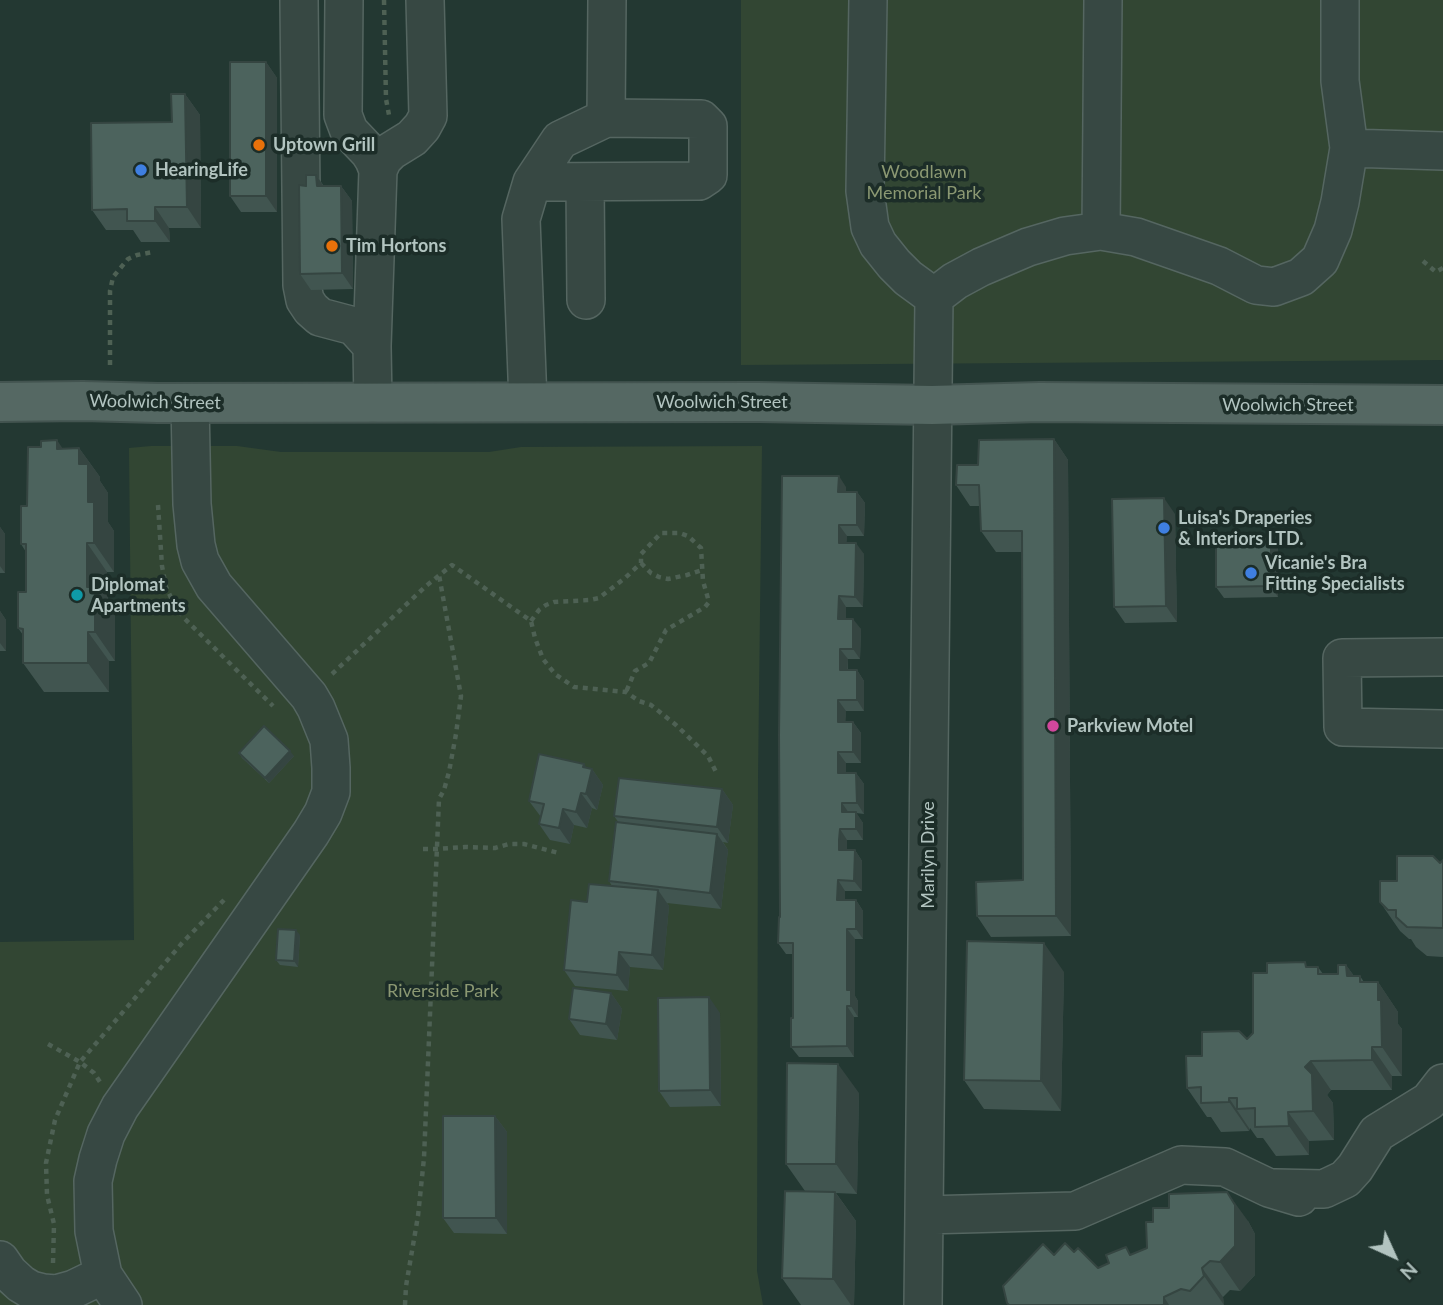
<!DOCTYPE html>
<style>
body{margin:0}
#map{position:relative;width:1443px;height:1305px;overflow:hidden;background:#233832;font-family:Lato,sans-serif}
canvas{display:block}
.north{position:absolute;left:1359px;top:1221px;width:70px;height:70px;-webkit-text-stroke:5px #1c2d28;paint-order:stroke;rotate:135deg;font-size:19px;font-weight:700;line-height:28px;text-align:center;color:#b2c4c0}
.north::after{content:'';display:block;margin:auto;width:24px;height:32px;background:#b2c4c0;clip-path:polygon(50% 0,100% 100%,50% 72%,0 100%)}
</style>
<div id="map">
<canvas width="1443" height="1305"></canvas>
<div class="north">N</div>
</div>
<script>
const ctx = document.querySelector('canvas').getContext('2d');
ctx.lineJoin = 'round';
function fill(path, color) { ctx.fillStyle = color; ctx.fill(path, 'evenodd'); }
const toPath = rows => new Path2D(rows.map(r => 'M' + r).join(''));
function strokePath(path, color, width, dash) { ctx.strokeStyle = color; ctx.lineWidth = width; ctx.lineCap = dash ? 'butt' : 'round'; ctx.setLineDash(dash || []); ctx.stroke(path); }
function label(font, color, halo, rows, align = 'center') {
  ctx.font = font + ' Lato,sans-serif'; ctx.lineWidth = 7; ctx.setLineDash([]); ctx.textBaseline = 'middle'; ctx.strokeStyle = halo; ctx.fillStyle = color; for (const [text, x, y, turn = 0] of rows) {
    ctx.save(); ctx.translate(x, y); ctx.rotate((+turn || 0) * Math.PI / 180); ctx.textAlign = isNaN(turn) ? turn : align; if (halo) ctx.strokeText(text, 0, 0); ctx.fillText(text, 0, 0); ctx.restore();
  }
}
fill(toPath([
 [741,0,1443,0,1443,360,741,365],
 [151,446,237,446,281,452,489,452,521,447,762,446,758,778,757,1271,763,1305,0,1305,0,942,134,940,129,448]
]), '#324633');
const minor = toPath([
 [299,0,302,285,305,300,311,309,320,317,354,326,372,346],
 [344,0,343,115,349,131,369,152,374,160,378,170,372,346,373,403],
 [868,0,865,191,870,227,878,244,894,264,908,278,934,297],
 [1340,0,1340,81,1349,148],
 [606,118,607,0],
 [378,170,383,159,391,151,412,138,422,127,428,116,425,0],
 [585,182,586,300],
 [1101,231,1103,0],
 [934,297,955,281,981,267,1028,247,1065,236,1101,231,1136,237,1219,266,1256,285,1274,287,1301,277,1320,260,1333,230,1340,202,1349,148,1443,151],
 [528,402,521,219,532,182,560,140,606,118,701,119,708,126,708,175,699,181,532,182],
 [1443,657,1342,658,1343,727,1443,729],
 [1275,1188,1324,1189,1345,1179,1355,1168,1377,1133,1429,1101,1443,1083],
 [925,1215,1075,1211,1181,1165,1225,1167,1269,1188,1299,1197],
 [0,1260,9,1273,21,1284,31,1290,43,1293,56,1294,74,1289,103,1275],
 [123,1305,103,1275,94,1231,93,1181,98,1159,106,1134,120,1107,311,833,323,813,331,792,331,768,329,740,316,708,309,696,214,586,200,561,196,545,192,504,190,403],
 [923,1305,934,297]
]);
const major = toPath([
 [0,402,83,401,158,403,758,402,932,405,1040,402,1443,405]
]);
strokePath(minor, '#556661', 40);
strokePath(major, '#435450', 42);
strokePath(toPath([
 [384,0,386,99,389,115],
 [1423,261,1436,272,1443,268],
 [110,365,110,291,113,277,128,259,137,255,153,252],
 [158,505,162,566,166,587,173,602,184,618,273,706],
 [641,563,651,573,659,577,668,579,687,575,702,570],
 [531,621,539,610,546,605,554,602,590,600,599,598,625,578,641,563,641,554,661,533,680,533,688,536,701,548,703,581,709,602,705,607,666,630,649,663,635,671,626,692],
 [332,674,426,586,452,565,531,621,535,638,543,659,555,674,574,687,626,692,639,701,651,705,676,725,708,756,716,772],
 [423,849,437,849,465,847,495,848,509,844,524,844,559,853],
 [48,1044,80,1062,94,1073,100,1082],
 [53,1263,54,1224,47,1195,46,1163,55,1120,80,1062,183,942,224,900],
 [405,1305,406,1286,418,1216,424,1158,439,799,444,790,449,772,456,734,461,696,439,575]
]), '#4e6154', 4.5, [5, 5]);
strokePath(minor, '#374843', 37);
strokePath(major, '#556863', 38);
fill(toPath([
 [266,62,277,78,277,212,241,212,230,196],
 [185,94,200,115,201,228,169,228,170,242,141,242,133,230,106,230,92,210,172,122],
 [316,175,324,186,341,186,352,201,353,289,311,290,300,274,306,186],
 [1054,439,1068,460,1071,936,991,937,977,916,1023,880,1022,552,996,552,981,531,980,506,970,506,956,485,978,465],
 [79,448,100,477,100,481,108,493,108,522,114,531,114,572,107,572,108,605,115,616,115,661,109,661,109,692,44,692,23,663,23,635,18,628,26,592,26,552,21,544,62,449],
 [846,487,846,492,857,492,865,503,864,536,847,536,846,543,864,554,863,607,846,607,846,619,861,629,860,659,848,659,848,670,857,670,864,681,864,711,846,711,845,722,853,722,861,733,861,763,846,763,846,773,856,773,864,784,864,814,856,813,863,823,863,840,847,840,847,850,855,850,862,861,862,891,845,891,845,900,856,900,863,911,863,939,855,939,855,996,858,1001,858,1017,854,1017,854,1057,799,1057,791,1047,793,1018,793,954,786,954,778,943,780,917,779,735],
 [1175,514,1177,622,1125,623,1114,607],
 [0,527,5,534,5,573,0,573],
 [1271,538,1278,549,1278,597,1224,598,1216,587],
 [0,611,6,620,6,651,0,651],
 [239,753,294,756,269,783,242,758],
 [587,768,592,769,603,785,597,810,592,808,587,828,574,825,570,844,550,840,539,824,541,817,529,801],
 [722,789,733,805,728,843,723,842,728,850,721,909,667,903,669,906,663,970,630,967,628,991,575,986,564,970,587,902,612,886,609,881,619,823,614,816],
 [1443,860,1443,957,1427,956,1416,947,1411,939,1409,939,1400,931,1380,902,1397,881,1440,863],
 [300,935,298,967,280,965,276,960],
 [1346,965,1354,976,1360,976,1364,982,1378,982,1398,1012,1398,1024,1402,1029,1402,1076,1392,1076,1392,1090,1331,1090,1327,1095,1333,1103,1334,1140,1309,1141,1309,1155,1276,1156,1263,1138,1257,1138,1250,1128,1249,1131,1221,1132,1211,1117,1207,1117,1187,1088,1202,1056,1247,1039,1253,1033,1267,973,1309,967,1318,967,1323,974,1338,974],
 [1064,972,1061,1111,984,1109,964,1080],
 [611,993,622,1009,617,1040,580,1035,569,1019],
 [720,1013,721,1106,670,1107,659,1091],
 [859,1093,857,1194,836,1193,856,1221,854,1305,801,1305,782,1278,805,1191,786,1164],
 [495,1116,507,1132,507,1234,454,1233,443,1218],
 [1248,1221,1255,1234,1255,1275,1240,1291,1230,1290,1223,1297,1224,1305,1009,1305,1007,1303,1054,1255,1074,1252,1098,1268,1132,1255]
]), '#415550');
fill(toPath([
 [266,62,277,78,277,212,266,196],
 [185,94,200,115,201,228,187,207],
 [316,175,327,191,317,186],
 [341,186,352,201,353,289,342,273],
 [155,207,169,228,170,242,155,221],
 [1054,439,1068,460,1071,936,1056,916],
 [57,440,77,470,57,449],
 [79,448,100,477,100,481,108,493,108,522,114,531,114,572,94,543,79,464],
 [839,476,846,487,846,503,838,492],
 [857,492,865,503,864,536,857,525],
 [1164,498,1175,514,1177,622,1166,606],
 [839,525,847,536,846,554,839,543],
 [0,527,5,534,5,573,0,566],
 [1271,538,1278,549,1278,597,1271,586],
 [87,543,107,572,108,605,115,616,115,661,95,632,87,587],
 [856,543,864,554,863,607,855,597],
 [839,596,846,607,846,629,838,619],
 [0,611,6,620,6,651,0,643],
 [853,619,861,629,860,659,853,649],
 [88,632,109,661,109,692,88,663],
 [840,649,848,659,847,681,840,670],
 [857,670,864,681,864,711,857,700],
 [838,700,846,711,845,733,838,722],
 [853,722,861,733,861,763,853,752],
 [290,751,294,756,269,783,265,778],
 [838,752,846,763,846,784,838,773],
 [584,764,591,773,592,769,603,785,597,810,586,794,583,767],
 [856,773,864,784,864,814,857,803],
 [722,789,733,805,728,843,717,827],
 [581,793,592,808,587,828,576,812],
 [842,803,849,813,842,812],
 [563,809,574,825,570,844,559,828],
 [856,812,863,823,863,840,856,829],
 [840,829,847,840,847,861,839,850],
 [717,834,728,850,721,909,710,893],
 [855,850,862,861,862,891,854,881],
 [838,880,845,891,845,910,837,900],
 [658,890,669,906,663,970,652,955],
 [856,900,863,911,863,939,856,929],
 [847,929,855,939,855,996,858,1001,858,1017,851,1006,847,990],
 [296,930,300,935,298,967,294,961],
 [1044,943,1064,972,1061,1111,1041,1081],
 [619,952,630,967,628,991,617,975],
 [1346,965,1367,994,1347,976],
 [1378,982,1398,1012,1398,1024,1402,1029,1402,1076,1382,1047,1378,1000],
 [611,993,622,1009,617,1040,606,1024],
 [709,997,720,1013,721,1106,710,1090],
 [847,1006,854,1017,854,1057,847,1046],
 [1372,1047,1392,1076,1392,1090,1372,1060],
 [1311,1061,1331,1090,1327,1095,1333,1103,1334,1140,1313,1111,1305,1067],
 [838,1064,859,1093,857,1194,836,1164],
 [1229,1098,1249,1128,1249,1131,1229,1102],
 [1288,1112,1309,1141,1309,1155,1289,1126],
 [495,1116,507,1132,507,1234,496,1218],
 [835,1192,856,1221,854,1305,851,1305,833,1279],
 [1227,1192,1248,1221,1255,1234,1255,1275,1240,1291,1220,1262],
 [1202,1268,1223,1297,1224,1305,1204,1276],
 [1164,1297,1169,1305,1164,1305]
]), '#354541');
const building = toPath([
 [230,62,266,62,266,196,230,196,230,62],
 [171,94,185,94,187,207,155,207,155,221,127,221,127,209,92,210,91,123,172,122,171,94],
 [306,175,316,175,317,186,341,186,342,273,300,274,299,185,306,186,306,175],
 [1054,439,1056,916,977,916,976,882,1023,880,1022,531,981,531,979,485,956,485,957,465,978,465,979,440,1054,439],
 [57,440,57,449,79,448,79,464,88,464,88,502,94,502,94,543,87,543,87,587,95,587,95,632,88,632,88,663,23,663,23,629,18,628,18,592,26,592,26,544,21,544,21,506,27,506,28,447,41,447,41,441,57,440],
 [782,476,839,476,838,492,857,492,857,525,839,525,839,543,856,543,855,597,839,596,838,619,853,619,853,649,840,649,840,670,857,670,857,700,838,700,838,722,853,722,853,752,838,752,838,773,856,773,857,803,842,803,842,812,856,812,856,829,840,829,839,840,839,850,855,850,854,881,838,880,837,900,856,900,856,929,847,929,847,990,851,990,851,1006,847,1006,847,1046,791,1047,791,1018,793,1018,793,943,778,943,779,917,780,917,779,735,782,476],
 [1164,498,1166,606,1114,607,1112,499,1164,498],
 [1271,538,1271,586,1216,587,1216,539,1271,538],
 [264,726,290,751,265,778,239,753,264,726],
 [539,754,584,764,583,767,592,769,586,794,581,793,576,812,563,809,559,828,539,824,544,804,529,801,539,754],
 [619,778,722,789,717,827,614,816,619,778],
 [616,822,717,834,710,893,609,881,616,822],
 [1397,856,1433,856,1440,863,1443,860,1443,928,1407,927,1396,917,1396,910,1388,910,1380,902,1380,881,1397,881,1397,856],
 [589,884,658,890,652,955,619,952,617,975,564,970,571,900,587,902,589,884],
 [278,929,296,930,294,961,276,960,278,929],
 [967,941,1044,943,1041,1081,964,1080,967,941],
 [1305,962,1306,967,1318,967,1318,974,1338,974,1338,965,1346,965,1347,976,1360,976,1360,982,1378,982,1378,1000,1381,1000,1382,1047,1372,1047,1372,1060,1311,1061,1305,1067,1312,1074,1313,1111,1288,1112,1289,1126,1255,1127,1255,1108,1237,1109,1237,1098,1229,1098,1229,1102,1201,1103,1201,1087,1187,1088,1186,1056,1202,1056,1202,1032,1239,1031,1247,1039,1253,1033,1253,973,1267,973,1267,963,1305,962],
 [573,988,611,993,606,1024,569,1019,573,988],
 [709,997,710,1090,659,1091,658,998,709,997],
 [787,1063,838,1064,836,1164,786,1164,787,1063],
 [443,1116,495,1116,496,1218,443,1218,443,1116],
 [785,1191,835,1192,833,1279,782,1278,785,1191],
 [1227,1192,1235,1205,1235,1246,1220,1262,1210,1261,1202,1268,1204,1276,1190,1291,1181,1289,1164,1297,1164,1305,1009,1305,1007,1303,1003,1286,1043,1244,1054,1255,1065,1243,1074,1252,1078,1248,1098,1268,1109,1263,1106,1255,1126,1247,1130,1255,1147,1248,1146,1222,1153,1222,1153,1208,1169,1208,1169,1194,1227,1192]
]);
fill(building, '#4c635d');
strokePath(building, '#354541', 2);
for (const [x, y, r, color] of [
 [259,145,7,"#e8710a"],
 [141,170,7,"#3f7fe0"],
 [332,246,7,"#e8710a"],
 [1164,528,7,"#3f7fe0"],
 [1251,573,7,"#3f7fe0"],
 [77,595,7,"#0f9aa8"],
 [1053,726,7,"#d1479c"]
]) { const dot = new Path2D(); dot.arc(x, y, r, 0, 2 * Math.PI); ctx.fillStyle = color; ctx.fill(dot); strokePath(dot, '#1c2d28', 2.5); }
label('bold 18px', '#b2c4c0', '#1c2d28', [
 ["Uptown Grill",273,145],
 ["HearingLife",155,170],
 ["Tim Hortons",346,246],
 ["Luisa's Draperies",1178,518],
 ["& Interiors LTD.",1178,539],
 ["Vicanie's Bra",1265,563],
 ["Fitting Specialists",1265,584],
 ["Diplomat",91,585],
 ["Apartments",91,606],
 ["Parkview Motel",1067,726]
], 'left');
label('18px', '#8b9872', '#1c2d28', [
 ["Woodlawn",924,172],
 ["Memorial Park",924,193],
 ["Riverside Park",443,991]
]);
label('18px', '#b2c4c0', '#1c2d28', [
 ["Woolwich Street",155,402,1],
 ["Woolwich Street",722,402],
 ["Woolwich Street",1288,405],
 ["Marilyn Drive",928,855,-90]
]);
</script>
